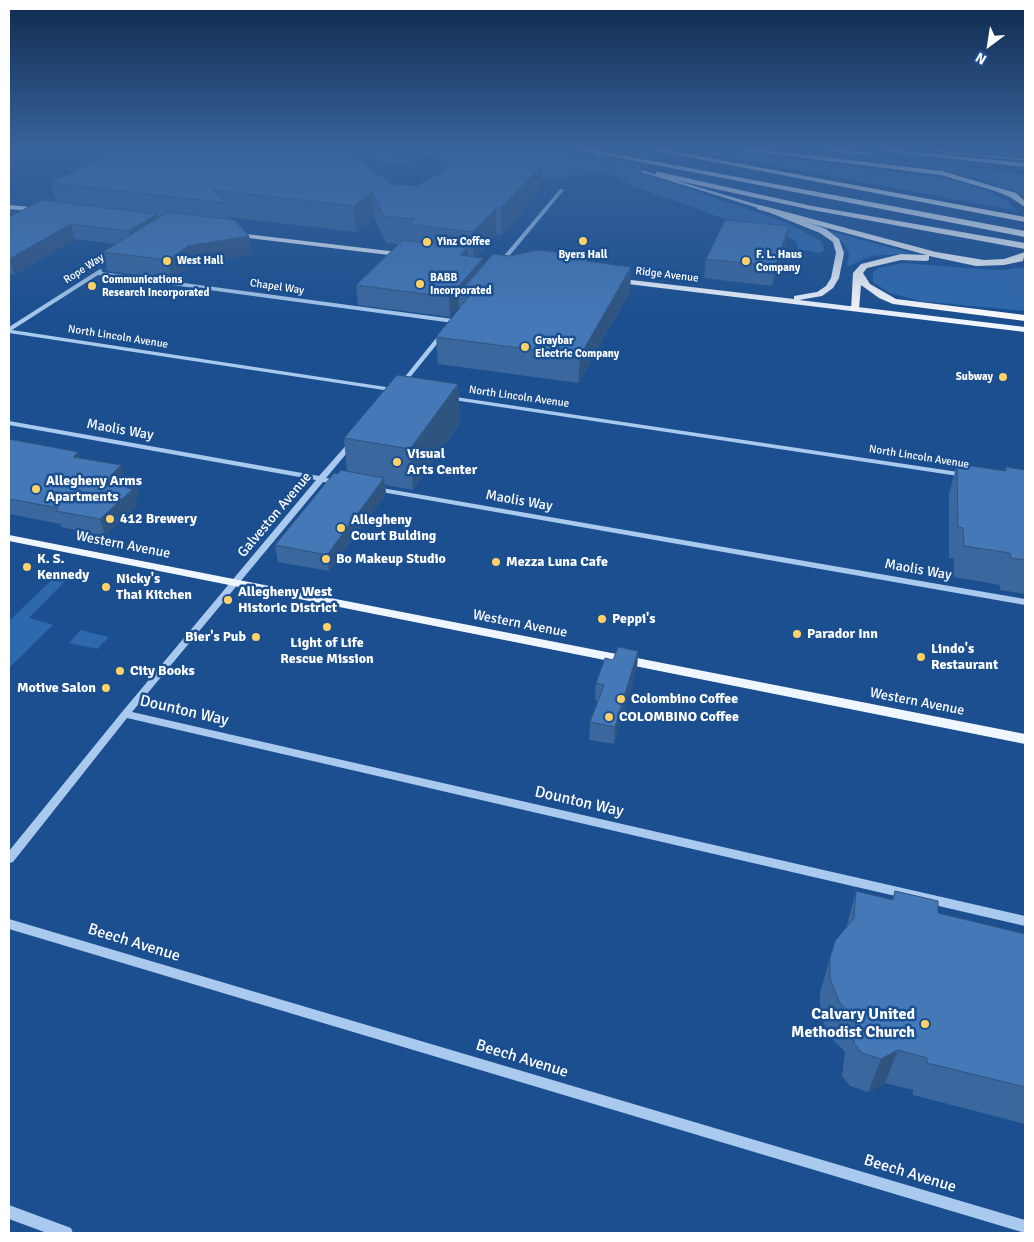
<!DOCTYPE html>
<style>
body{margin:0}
#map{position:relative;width:1034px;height:1242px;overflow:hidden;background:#1b4f8f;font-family:Signika,sans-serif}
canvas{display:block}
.frame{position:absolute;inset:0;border:10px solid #fff;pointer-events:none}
.north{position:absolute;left:964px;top:20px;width:50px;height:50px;-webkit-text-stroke:4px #1b4f8f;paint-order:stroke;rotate:211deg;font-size:14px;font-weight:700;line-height:20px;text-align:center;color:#fff}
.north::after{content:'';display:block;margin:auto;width:18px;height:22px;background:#fff;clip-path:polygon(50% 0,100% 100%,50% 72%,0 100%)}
</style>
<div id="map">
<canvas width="1034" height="1242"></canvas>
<div class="frame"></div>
<div class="north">N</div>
</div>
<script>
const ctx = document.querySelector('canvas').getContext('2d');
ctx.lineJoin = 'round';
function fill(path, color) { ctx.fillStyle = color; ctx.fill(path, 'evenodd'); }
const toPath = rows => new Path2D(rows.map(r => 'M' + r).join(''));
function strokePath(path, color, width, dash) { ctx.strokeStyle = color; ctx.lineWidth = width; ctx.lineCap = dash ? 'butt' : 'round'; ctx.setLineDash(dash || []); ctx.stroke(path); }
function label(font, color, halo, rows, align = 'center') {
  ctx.font = font + ' Signika,sans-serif'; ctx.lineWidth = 5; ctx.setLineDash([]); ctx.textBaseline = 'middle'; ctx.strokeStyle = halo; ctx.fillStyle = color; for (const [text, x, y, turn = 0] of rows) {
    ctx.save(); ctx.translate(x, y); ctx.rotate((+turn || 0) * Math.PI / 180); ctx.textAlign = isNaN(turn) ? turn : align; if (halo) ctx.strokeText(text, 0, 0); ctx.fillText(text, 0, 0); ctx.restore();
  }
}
fill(toPath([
 [407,148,532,148,624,166,790,224,822,242,824,250,820,253,798,249,796,242,790,238,723,218,635,187,617,177,605,174,586,173,552,181,449,164,442,159],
 [679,148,702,148,945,178,983,189,1008,202,1017,211],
 [756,148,1012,172,1025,175,1025,197,980,178,934,168],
 [381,151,412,161,415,163,404,164,375,161,367,157],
 [830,231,911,253,871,256,847,267,849,254,845,245],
 [903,263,979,269,1002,270,1025,267,1025,311,920,301,890,293,873,282,873,273,878,268],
 [60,572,72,574,29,618,53,625,9,668,9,621],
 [81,630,88,632,109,637,97,649,69,643]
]), '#2e69ad');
strokePath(toPath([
 [578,148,643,171]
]), '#3d69a0', 7, [7, 3]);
fill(toPath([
 [560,189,564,190,501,266,497,266,497,264,560,189],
 [100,269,102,270,102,272,453,319,456,321,453,323,98,275,12,330,399,389,399,391,397,392,9,333,9,327,100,269],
 [441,332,446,333,403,386,399,386,399,384,441,332],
 [449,396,965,473,969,475,965,477,447,399,447,397,449,396],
 [9,421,319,476,350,441,354,441,356,442,326,478,341,480,341,484,323,482,132,712,1025,916,1025,926,127,718,13,862,9,863,9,851,122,712,316,480,9,425,9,421],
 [373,487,376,487,1025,599,1025,605,376,491,373,491,372,489,373,487],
 [9,919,1025,1220,1025,1233,9,929,9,919],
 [9,1205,71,1228,73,1233,47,1233,9,1219,9,1205]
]), '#a9c9ee');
fill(toPath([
 [805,148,827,148,871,153,868,155,805,148],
 [855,148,874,148,1025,163,1025,167,855,148],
 [641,170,762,206,826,229,839,239,844,253,839,278,833,288,822,296,799,300,1025,327,1025,332,611,282,610,280,614,278,794,299,794,296,817,292,826,286,831,278,836,253,833,242,820,233,758,208,641,172,641,170],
 [9,205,41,208,44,210,41,212,9,209,9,205],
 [229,232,406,253,410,255,406,257,232,236,229,236,229,232],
 [9,535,1025,734,1025,744,9,541,9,535]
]), '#f0f6ff');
fill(toPath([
 [569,148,583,148,1025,231,1025,237,569,148],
 [642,148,656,148,1025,217,1025,222,642,148],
 [726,148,747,148,942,171,1016,193,1025,201,1025,207,1010,197,995,191,941,175,726,148],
 [659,172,812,206,1025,243,1025,249,812,210,656,176,656,172,659,172],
 [760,205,936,252,984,260,1004,259,1025,252,1023,261,1004,265,976,266,929,256,929,260,926,261,901,260,867,268,863,273,870,284,896,299,1025,315,1025,321,893,304,879,298,861,285,859,309,851,311,853,273,861,264,901,254,927,255,757,209,757,205,760,205]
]), '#fff');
strokePath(toPath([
 [906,148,1025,160]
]), '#fff', 1);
fill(toPath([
 [518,154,518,161,533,164,541,190,502,235,496,234,476,257,483,265,510,256,589,262,631,267,630,292,578,383,438,364,436,337,459,309,459,306,450,317,358,305,356,285,399,244,386,243,374,218,356,232,228,217,228,220,249,236,252,254,191,265,171,279,107,271,103,252,115,244,75,239,14,275,9,274,9,217,56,202,51,183,392,184,417,186,465,158],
 [786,245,772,286,704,278,706,259],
 [458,384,460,423,413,490,385,485,386,494,329,571,278,562,275,545,338,474,347,472,344,438],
 [9,439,80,458,124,478,139,496,135,499,137,505,105,536,61,527,60,524,9,514],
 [957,464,1005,471,1006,467,1025,470,1025,594,1000,590,1000,585,954,577,954,559,949,558,949,494],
 [638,651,637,668,614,744,589,740,590,722,598,701,595,700,596,683,613,660],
 [856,891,892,900,895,891,938,913,1025,934,1025,1124,913,1095,913,1090,885,1083,868,1092,850,1086,842,1076,845,1052,829,1036,820,1013,820,992,835,941,846,928]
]), '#3a679d');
fill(toPath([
 [518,154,518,179,509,160],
 [533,162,533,174,542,165,541,190,502,235,501,208],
 [372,192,374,218,356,232,354,206],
 [496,208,496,234,474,259,473,232],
 [157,214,160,229,133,246,129,231],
 [71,224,75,239,14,275,10,259],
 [789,226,786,245,772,286,775,266],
 [249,236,252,254,191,265,171,279,168,260,188,246],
 [467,248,468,266,460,255],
 [483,258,484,277,459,293,459,306,450,317,449,297],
 [631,267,630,292,578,383,580,356],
 [458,384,460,423,413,490,410,449],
 [78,452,82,468,73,457],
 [121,465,125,481,110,476],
 [384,478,386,494,329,571,327,555],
 [135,480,139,496,135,499,137,505,105,536,100,519,127,488],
 [638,651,637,668,614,744,615,727],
 [898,1050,885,1083,868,1092,881,1059]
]), '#305480');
const building = toPath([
 [124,148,342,148,392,184,417,186,448,168,460,158,465,158,482,149,518,154,509,160,533,162,531,164,542,165,501,208,496,208,473,232,410,224,415,219,384,216,372,192,354,206,213,190,226,203,51,183,124,148],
 [42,200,157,214,129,231,71,224,9,259,9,217,42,200],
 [167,212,235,220,249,236,188,246,168,260,103,252,167,212],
 [725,220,789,226,775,266,706,259,725,220],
 [403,240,467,248,460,255,483,258,449,297,356,285,403,240],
 [538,250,589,256,586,261,631,267,580,356,436,337,471,294,459,293,493,254,510,256,538,250],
 [397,375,458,384,410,449,344,438,397,375],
 [9,439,78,452,73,457,121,465,110,476,135,480,127,488,133,489,100,519,56,511,59,508,9,499,9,439],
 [957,464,1006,471,1006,467,1025,470,1025,560,1011,558,1010,553,964,546,963,528,958,527,957,464],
 [340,470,384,478,327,555,275,545,334,473,338,474,340,470],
 [618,647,638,651,615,727,590,722,604,685,596,683,605,658,613,660,618,647],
 [856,891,893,900,895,891,938,901,938,913,1025,934,1025,1087,927,1063,927,1058,898,1050,881,1059,862,1053,854,1043,856,1019,840,1003,830,979,830,958,835,941,854,918,856,891]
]);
fill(building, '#4478b7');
strokePath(building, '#305480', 1);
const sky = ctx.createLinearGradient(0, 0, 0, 322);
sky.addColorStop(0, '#0f2b4f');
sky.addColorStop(0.46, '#39639b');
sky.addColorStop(1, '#39639b00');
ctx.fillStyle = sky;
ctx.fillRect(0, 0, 1034, 322);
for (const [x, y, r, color] of [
 [583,241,5,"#ffd166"],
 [427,242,5,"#ffd166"],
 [167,261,5,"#ffd166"],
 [746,261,5,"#ffd166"],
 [420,284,5,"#ffd166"],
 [92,286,5,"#ffd166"],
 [525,347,5,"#ffd166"],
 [1003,377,5,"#ffd166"],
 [397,462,5,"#ffd166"],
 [36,489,5,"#ffd166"],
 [110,519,5,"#ffd166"],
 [341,528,5,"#ffd166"],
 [326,559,5,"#ffd166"],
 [496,562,5,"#ffd166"],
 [27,567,5,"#ffd166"],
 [106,587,5,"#ffd166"],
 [228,600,5,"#ffd166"],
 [602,619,5,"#ffd166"],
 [327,627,5,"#ffd166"],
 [797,634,5,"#ffd166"],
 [256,637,5,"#ffd166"],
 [921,657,5,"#ffd166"],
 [120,671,5,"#ffd166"],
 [106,688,5,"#ffd166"],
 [621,699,5,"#ffd166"],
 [609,717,5,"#ffd166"],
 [925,1024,5,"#ffd166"]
]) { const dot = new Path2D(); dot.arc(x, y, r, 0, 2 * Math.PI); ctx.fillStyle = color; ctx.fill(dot); strokePath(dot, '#1b4f8f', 2); }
label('bold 11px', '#fff', '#1b4f8f', [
 ["Yinz Coffee",437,242],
 ["Byers Hall",583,255,"center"],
 ["F. L. Haus",756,255],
 ["Company",756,268],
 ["West Hall",177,261],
 ["BABB",430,278],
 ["Incorporated",430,291],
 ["Communications",102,280],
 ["Research Incorporated",102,293],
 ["Graybar",535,341],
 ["Electric Company",535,354],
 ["Subway",993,377,"right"]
], 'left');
label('11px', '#fff', '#1b4f8f', [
 ["Rope Way",84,269,-33],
 ["Ridge Avenue",667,275,7],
 ["Chapel Way",277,287,8],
 ["North Lincoln Avenue",118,337,9],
 ["North Lincoln Avenue",519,397,8],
 ["North Lincoln Avenue",919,457,9]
]);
label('14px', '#fff', '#1b4f8f', [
 ["Maolis Way",120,430,10],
 ["Maolis Way",519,501,10],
 ["Galveston Avenue",275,515,-50],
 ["Western Avenue",123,545,11],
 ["Maolis Way",918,570,10],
 ["Western Avenue",520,624,11],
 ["Western Avenue",917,702,11]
]);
label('bold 14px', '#fff', '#1b4f8f', [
 ["Visual",407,454],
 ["Arts Center",407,470],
 ["Allegheny Arms",46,481],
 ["Apartments",46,497],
 ["412 Brewery",120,519],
 ["Allegheny",351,520],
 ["Court Bulding",351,536],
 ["K. S.",37,559],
 ["Kennedy",37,575],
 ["Bo Makeup Studio",336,559],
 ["Mezza Luna Cafe",506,562],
 ["Nicky's",116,579],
 ["Thai Kitchen",116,595],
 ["Allegheny West",238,592],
 ["Historic District",238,608],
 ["Peppi's",612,619],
 ["Parador Inn",807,634],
 ["Bier's Pub",246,637,"right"],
 ["Light of Life",327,643,"center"],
 ["Rescue Mission",327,659,"center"],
 ["Lindo's",931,649],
 ["Restaurant",931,665],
 ["City Books",130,671],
 ["Motive Salon",96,688,"right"],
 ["Colombino Coffee",631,699],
 ["COLOMBINO Coffee",619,717]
], 'left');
label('16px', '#fff', '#1b4f8f', [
 ["Dounton Way",184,711,13],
 ["Dounton Way",579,802,13],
 ["Beech Avenue",134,943,17],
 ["Beech Avenue",522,1059,17],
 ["Beech Avenue",910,1174,17]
]);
label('bold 16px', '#fff', '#1b4f8f', [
 ["Calvary United",915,1015],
 ["Methodist Church",915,1033]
], 'right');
</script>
